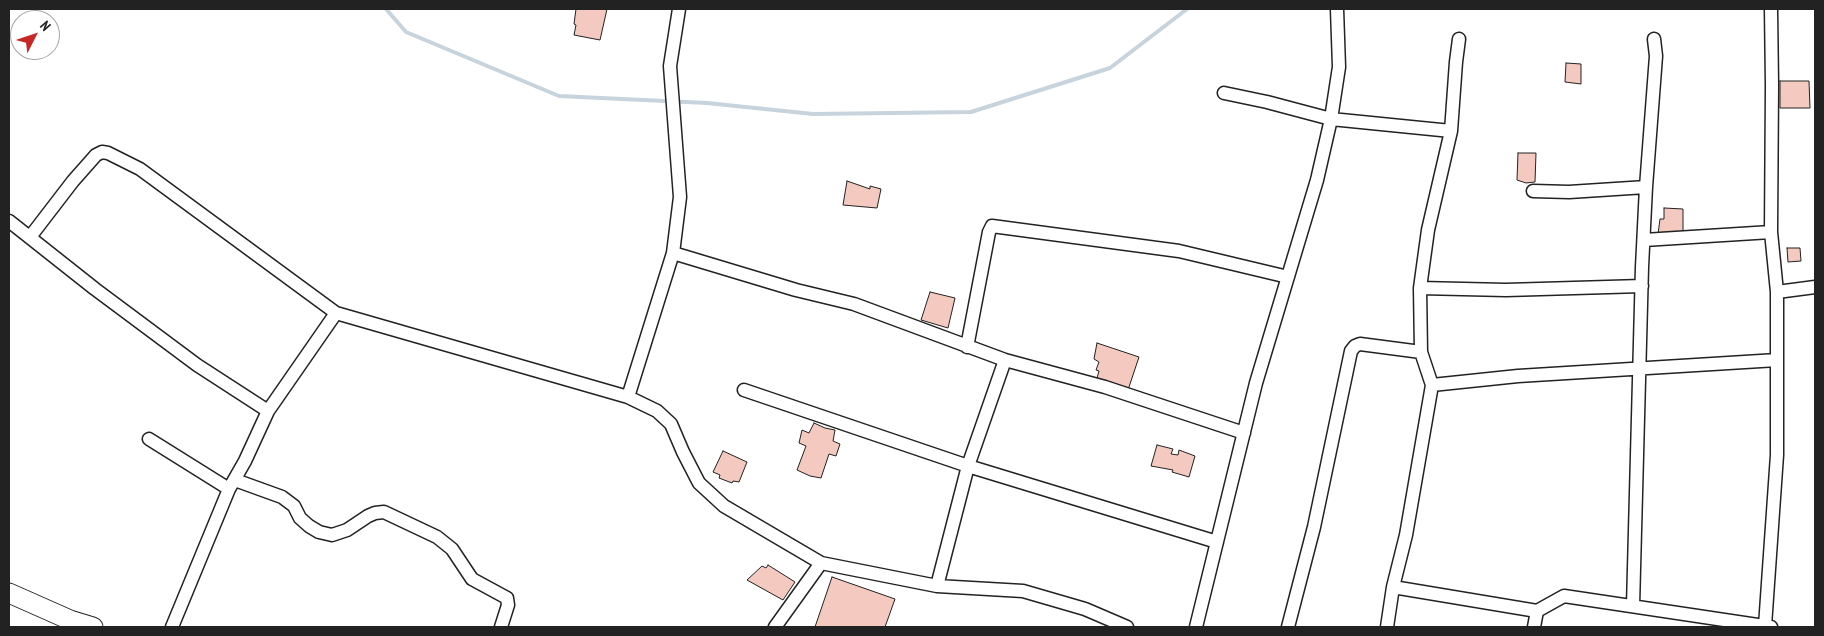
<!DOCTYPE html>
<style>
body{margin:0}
#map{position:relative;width:1824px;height:636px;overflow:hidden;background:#fff;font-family:"PT Sans Narrow",sans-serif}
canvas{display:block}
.frame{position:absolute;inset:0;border:10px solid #222;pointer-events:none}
.north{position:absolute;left:10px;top:10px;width:50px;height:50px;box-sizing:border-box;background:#fff;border:1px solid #a7a7a7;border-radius:50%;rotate:49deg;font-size:14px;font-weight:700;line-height:20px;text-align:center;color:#222}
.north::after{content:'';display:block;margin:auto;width:18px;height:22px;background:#c62828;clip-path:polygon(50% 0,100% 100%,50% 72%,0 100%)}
</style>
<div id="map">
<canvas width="1824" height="636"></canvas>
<div class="frame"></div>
<div class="north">N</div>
</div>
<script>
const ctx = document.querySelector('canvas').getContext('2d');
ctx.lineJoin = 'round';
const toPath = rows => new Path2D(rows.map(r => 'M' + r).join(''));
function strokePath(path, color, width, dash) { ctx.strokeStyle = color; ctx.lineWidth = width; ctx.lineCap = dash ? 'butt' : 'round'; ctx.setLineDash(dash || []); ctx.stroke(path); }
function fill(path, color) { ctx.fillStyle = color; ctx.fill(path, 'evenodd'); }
strokePath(toPath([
 [386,9,406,32,559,96,707,103,813,114,971,112,1110,68,1187,9]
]), '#c7d3dd', 4);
const building = toPath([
 [576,9,607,9,600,40,574,35,576,25,574,24,576,9],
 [1566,63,1581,64,1581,84,1565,82,1566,63],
 [1780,81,1809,81,1810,108,1780,108,1780,81],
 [1518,153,1536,153,1535,182,1526,183,1517,180,1518,153],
 [847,181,870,189,870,186,881,189,877,208,843,205,847,181],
 [1664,208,1683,209,1683,234,1658,234,1660,219,1664,219,1664,208],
 [1787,248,1800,248,1801,261,1788,262,1787,248],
 [930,292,955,298,948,328,921,320,930,292],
 [1097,343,1139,357,1128,390,1097,378,1099,371,1096,370,1099,362,1094,359,1097,343],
 [814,423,825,428,835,430,833,441,840,444,836,456,829,454,821,478,810,476,797,470,806,446,799,443,802,430,809,433,814,423],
 [1157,445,1173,449,1171,454,1178,455,1179,450,1195,456,1189,477,1172,472,1173,470,1151,466,1157,445],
 [723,451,747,462,739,482,733,481,732,483,719,478,720,475,713,472,723,451],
 [768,565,795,582,783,600,747,580,762,566,766,568,768,565],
 [832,577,895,599,885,627,815,627,832,577]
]);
fill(building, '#f3c9c0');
strokePath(building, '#222', 1);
const minor = toPath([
 [1771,9,1772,85,1771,232,1777,292],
 [1224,93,1267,102,1331,119,1451,131],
 [1533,191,1569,192,1646,187],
 [9,221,95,289,197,365,268,411],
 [30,237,73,181,96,155,102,152,108,153,140,169,336,313,628,397,657,411,671,424,683,452,699,483,724,506,821,563,937,586,1023,591,1085,609,1127,627],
 [1644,240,1771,232],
 [673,253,796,290,854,304,1005,360,1105,387,1244,433],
 [1420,288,1506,290,1642,286],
 [967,347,989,232,992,226,1179,251,1288,277],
 [1432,385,1518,376,1777,360,1777,292,1815,287],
 [744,390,968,466,1217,542],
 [628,397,673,253,680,197,670,66,679,9],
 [149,439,229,489],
 [235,480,282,497,294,506,300,518,309,526,319,532,332,535,347,530,368,516,375,513,384,512,437,537,452,549,472,579,507,598,508,605,501,627],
 [937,586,968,466,1005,360],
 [1393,587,1537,611,1564,596,1771,627],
 [1633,606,1642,267,1646,187,1656,56,1654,39],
 [1765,626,1777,455,1777,360],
 [172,627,229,489,245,461,268,411,336,313],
 [775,627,821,563],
 [1196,627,1256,383,1317,180,1331,119,1339,67,1337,9],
 [1288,627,1314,527,1351,351,1355,346,1360,344,1421,352],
 [1387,627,1393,587,1406,535,1432,385,1421,352,1420,288,1428,230,1451,131,1456,62,1459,39],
 [1534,627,1537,611]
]);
const primary = toPath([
 [9,593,70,620,93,627]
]);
strokePath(minor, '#222', 15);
strokePath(primary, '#222', 21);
strokePath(minor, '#fff', 12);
strokePath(primary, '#fff', 19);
</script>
